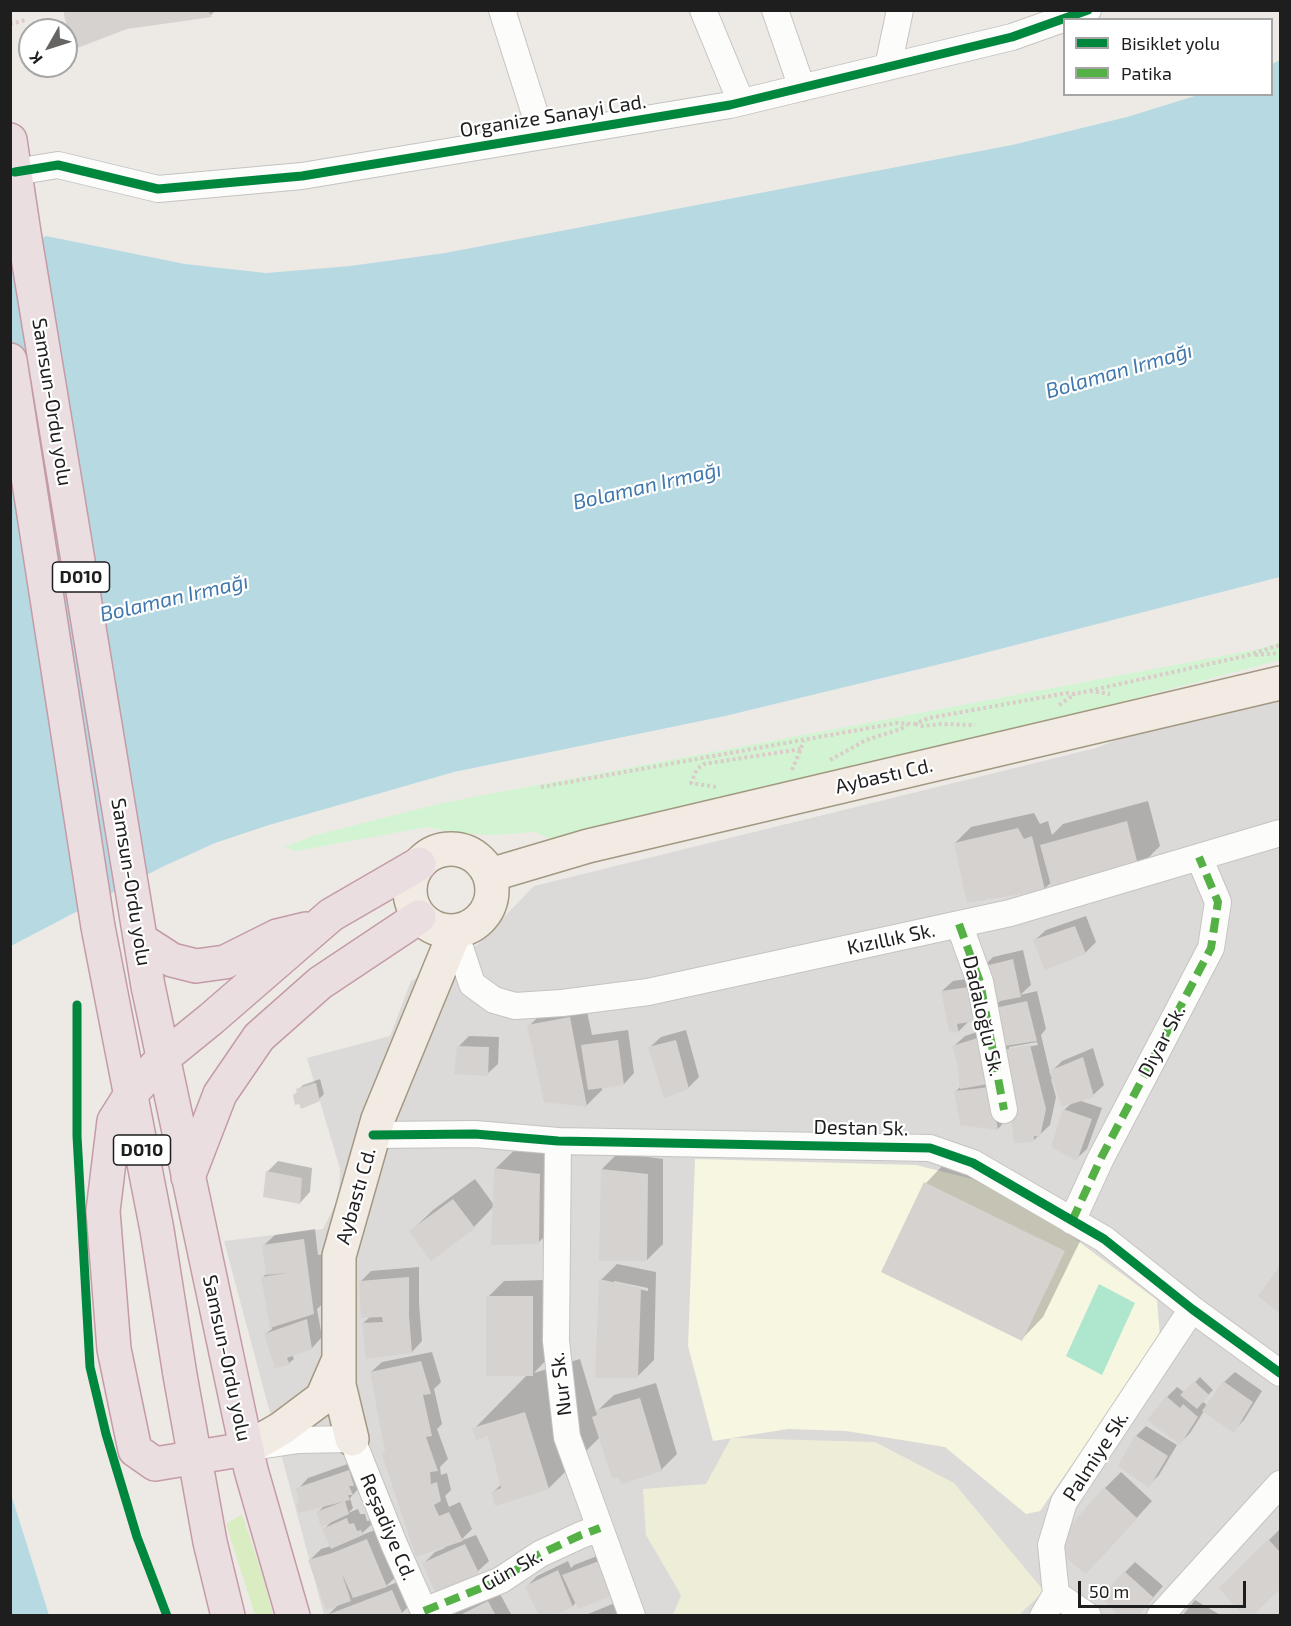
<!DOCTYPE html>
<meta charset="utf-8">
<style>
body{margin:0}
#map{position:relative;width:1291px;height:1626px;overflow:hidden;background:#edeae6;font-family:"Exo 2",sans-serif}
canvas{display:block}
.frame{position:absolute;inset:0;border:12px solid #1e1e1e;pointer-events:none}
.legend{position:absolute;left:1063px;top:18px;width:210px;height:78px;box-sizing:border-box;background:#fff;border:2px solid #a5a5a5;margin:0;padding:8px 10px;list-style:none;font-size:18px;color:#1e1e1e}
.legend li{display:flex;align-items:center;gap:12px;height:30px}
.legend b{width:30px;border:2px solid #a5a5a5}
.north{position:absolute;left:18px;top:18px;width:60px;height:60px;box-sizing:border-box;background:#fff;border:2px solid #a5a5a5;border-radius:50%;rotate:231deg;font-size:16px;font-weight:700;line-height:24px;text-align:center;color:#1e1e1e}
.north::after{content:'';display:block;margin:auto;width:21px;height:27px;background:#666564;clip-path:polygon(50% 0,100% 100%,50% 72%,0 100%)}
.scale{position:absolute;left:1078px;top:1581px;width:168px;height:27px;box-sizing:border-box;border:3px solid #1e1e1e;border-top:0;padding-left:8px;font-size:18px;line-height:21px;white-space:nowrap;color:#1e1e1e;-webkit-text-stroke:4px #fff;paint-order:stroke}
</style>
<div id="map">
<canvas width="1291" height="1626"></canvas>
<div class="frame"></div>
<ul class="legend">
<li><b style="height:8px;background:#00873e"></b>Bisiklet yolu</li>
<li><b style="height:8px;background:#55b145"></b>Patika</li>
</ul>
<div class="north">K</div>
<div class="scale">50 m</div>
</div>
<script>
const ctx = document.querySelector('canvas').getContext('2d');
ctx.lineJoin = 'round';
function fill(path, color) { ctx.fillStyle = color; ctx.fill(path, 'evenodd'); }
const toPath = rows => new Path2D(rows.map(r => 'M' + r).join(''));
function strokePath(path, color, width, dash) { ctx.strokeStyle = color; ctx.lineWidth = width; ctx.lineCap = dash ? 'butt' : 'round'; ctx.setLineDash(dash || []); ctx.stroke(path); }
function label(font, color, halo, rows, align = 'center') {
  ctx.font = font + ' "Exo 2",sans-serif'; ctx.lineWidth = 4.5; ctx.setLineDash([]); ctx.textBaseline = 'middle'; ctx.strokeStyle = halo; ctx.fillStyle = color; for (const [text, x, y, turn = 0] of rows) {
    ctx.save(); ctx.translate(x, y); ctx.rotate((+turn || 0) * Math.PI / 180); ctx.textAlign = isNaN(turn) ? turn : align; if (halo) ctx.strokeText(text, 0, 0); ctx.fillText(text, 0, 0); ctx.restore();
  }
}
fill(toPath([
 [1280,676,1280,1615,324,1615,224,1241,323,1229,339,1197,340,1169,307,1058,390,1036,411,981,478,944,534,886,1096,748]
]), '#dcdad8');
fill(toPath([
 [695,1159,916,1165,972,1179,1047,1218,1157,1300,1160,1337,1040,1511,1026,1514,945,1447,846,1431,788,1429,713,1441,688,1346]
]), '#f7f6e1');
fill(toPath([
 [731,1438,875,1442,954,1483,1044,1591,1019,1615,673,1615,681,1595,646,1535,643,1489,706,1484]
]), '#eeedd8');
fill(toPath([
 [242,1514,264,1580,273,1615,255,1615,226,1524]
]), '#daecc2');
fill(toPath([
 [1280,642,1280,660,1031,726,551,839,535,832,492,835,459,833,427,827,296,851,284,847,316,835,442,803,1259,649]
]), '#d3f4d2');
fill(toPath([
 [1099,1284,1135,1303,1102,1375,1066,1356]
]), '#aee7ce');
fill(toPath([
 [1280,60,1280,577,961,659,725,716,454,772,269,825,215,843,162,867,11,946,11,256,46,236,185,264,266,273,350,266,445,253,1012,145,1127,117,1198,95,1272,94,1272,64],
 [10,1494,11,1494,49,1615,11,1615]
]), '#b7dae2');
fill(toPath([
 [65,10,216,10,211,15,127,27],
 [1148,801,1160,846,1139,867,1052,882,1044,889,955,843,971,827,1034,813,1040,824,1048,821,1052,835,1063,824],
 [1086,916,1096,942,1085,953,1035,940,1046,930],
 [1023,950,1031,985,1020,995,1037,991,1046,1029,1041,1035,1050,1073,1062,1061,1093,1048,1104,1085,1093,1095,1078,1100,1102,1108,1087,1149,1076,1159,1064,1110,1073,1102,1054,1078,1051,1079,1056,1097,1050,1125,1033,1141,1012,1113,998,1129,961,1124,955,1092,961,1086,959,1062,954,1046,965,1036,995,1026,991,1010,969,1021,959,1031,950,1030,942,991,953,981,985,976,983,967,993,957],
 [1002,999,993,1008,992,1001],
 [1037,1042,1038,1045,1009,1050,1009,1047],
 [585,1002,592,1035,628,1030,634,1073,624,1084,602,1087,602,1090,586,1106,529,1026,545,1010],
 [686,1030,699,1077,688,1088,650,1047,661,1037],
 [469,1036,499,1037,498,1064,487,1074,458,1047],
 [320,1079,324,1094,319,1099,300,1102,298,1090,303,1085],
 [527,1138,571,1143,569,1212,538,1243,494,1206,474,1227,411,1231,433,1210,475,1179,494,1205,495,1169],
 [618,1153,663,1159,663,1244,647,1260,602,1169],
 [278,1161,312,1168,310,1192,300,1203,267,1172],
 [947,1161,1086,1229,1043,1317,1022,1339,883,1271,926,1183],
 [315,1229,318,1255,325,1254,330,1297,317,1309,322,1337,312,1348,292,1355,294,1359,289,1363,265,1334,272,1329,262,1278,267,1273,264,1245,275,1235],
 [617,1264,656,1272,654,1360,638,1376,601,1280],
 [614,1281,648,1288,648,1291,614,1284],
 [419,1267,419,1303,422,1341,412,1352,363,1323,371,1316,360,1282,371,1271],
 [1280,1269,1280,1312,1260,1296],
 [548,1280,548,1358,534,1373,580,1359,596,1412,614,1395,656,1383,677,1454,661,1470,600,1437,549,1488,493,1492,502,1484,489,1435,474,1429,528,1374,488,1297,504,1281],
 [432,1352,441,1382,434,1389,442,1424,437,1429,448,1459,440,1467,441,1475,447,1473,451,1490,445,1496,449,1507,460,1502,472,1529,460,1541,476,1535,489,1561,478,1571,424,1563,435,1552,445,1548,386,1452,371,1372,382,1362],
 [1235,1372,1262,1391,1244,1420,1233,1431,1204,1411,1190,1433,1180,1443,1167,1397,1177,1387,1185,1393,1200,1377,1213,1390,1202,1401,1208,1406,1224,1382],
 [1146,1426,1177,1445,1159,1475,1148,1486,1136,1436],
 [359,1460,359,1488,350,1498,353,1508,348,1513,358,1509,360,1514,365,1514,367,1521,372,1520,373,1523,359,1536,378,1529,397,1576,385,1587,403,1580,412,1603,402,1613,328,1615,339,1604,310,1560,321,1549,331,1546,324,1529,333,1520,318,1512,325,1505,301,1502,298,1489,308,1478],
 [1121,1472,1152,1501,1102,1556,1105,1488],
 [1280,1529,1280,1587,1250,1616,1221,1588],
 [610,1551,573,1606,527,1586,537,1576,568,1561,571,1568,574,1565],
 [1135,1562,1163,1586,1137,1616,1125,1572],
 [499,1592,512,1616,453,1616,456,1613],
 [1195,1600,1222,1616,1182,1616],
 [615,1603,620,1616,583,1616]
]), '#0003');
fill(toPath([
 [63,10,207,10,212,17,127,29,72,50],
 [1127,821,1139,869,1052,889,1040,845],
 [1018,828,1024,839,1032,836,1045,890,967,903,954,843],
 [1075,926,1086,954,1045,970,1033,940],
 [1013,959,1021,997,990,1003,981,967],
 [976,986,983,1020,957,1024,959,1033,949,1031,941,991],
 [1027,1001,1037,1041,998,1047,990,1009],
 [570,1017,587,1107,544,1102,527,1025],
 [984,1036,994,1083,960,1089,957,1062,952,1046],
 [618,1040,624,1085,588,1090,581,1045],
 [676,1040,689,1089,664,1098,648,1047],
 [1030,1045,1046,1109,1040,1137,1034,1136,1034,1142,1014,1143,1011,1114,997,1051],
 [457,1046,489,1047,488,1076,454,1074],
 [1083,1057,1094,1097,1062,1107,1049,1071],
 [316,1083,320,1101,301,1109,299,1104,295,1105,293,1095,297,1092,296,1089],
 [990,1087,998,1130,960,1125,954,1091],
 [1063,1109,1092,1119,1077,1161,1051,1147],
 [494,1168,540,1174,539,1244,491,1245],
 [601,1169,648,1174,647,1261,599,1261],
 [266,1171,302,1178,300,1204,263,1197],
 [924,1182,1065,1251,1022,1341,881,1272],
 [453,1199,475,1228,431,1261,409,1231],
 [304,1239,314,1314,270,1328,261,1277,286,1273,266,1275,262,1245],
 [1280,1266,1280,1314,1258,1296],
 [409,1277,409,1315,412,1353,366,1359,362,1323,383,1322,382,1317,361,1318,359,1281],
 [599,1279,641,1288,638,1378,595,1378],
 [486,1296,533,1296,533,1376,486,1376],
 [307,1319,312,1349,287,1358,290,1365,275,1368,264,1334],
 [421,1361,431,1394,423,1395,432,1436,426,1437,438,1471,430,1472,431,1484,437,1482,441,1501,434,1505,439,1516,449,1512,463,1541,416,1557,382,1454,385,1451,370,1372],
 [1194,1381,1209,1395,1197,1409,1180,1395],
 [1223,1381,1253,1402,1234,1433,1202,1411],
 [1166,1396,1180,1408,1183,1404,1198,1417,1180,1445,1147,1420],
 [640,1398,662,1471,622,1484,618,1477,612,1478,592,1417,597,1415,596,1410],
 [525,1412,549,1489,495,1506,491,1492,501,1488,488,1436,476,1440,472,1428],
 [1135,1435,1168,1456,1149,1488,1118,1466],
 [349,1470,354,1486,349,1486,353,1495,348,1495,350,1500,345,1501,349,1514,321,1527,316,1512,342,1502,299,1513,296,1505,299,1502,296,1488],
 [1104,1487,1137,1518,1086,1574,1061,1554,1064,1533],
 [347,1518,349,1524,354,1523,357,1531,361,1530,363,1535,331,1549,322,1529],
 [367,1539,387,1587,353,1598,342,1574,351,1601,326,1610,308,1560,332,1553],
 [1268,1539,1280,1552,1280,1589,1252,1616,1244,1616,1219,1588],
 [465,1544,479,1573,436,1594,422,1563],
 [599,1561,613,1595,578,1609,562,1575],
 [558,1570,573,1607,553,1616,539,1616,525,1586],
 [1124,1571,1153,1597,1138,1616,1119,1616,1101,1597],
 [392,1590,403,1615,400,1616,324,1616],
 [488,1601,496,1616,458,1616]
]), '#d5d2cf');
const minor = toPath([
 [502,10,542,136],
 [703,10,741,102],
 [775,10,802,88],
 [888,67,900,10],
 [15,172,58,165,158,189,302,176,730,105,1012,37,1088,10],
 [959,924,980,982,1004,1110],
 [455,932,472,984,494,1000,515,1006,562,1003,648,992,1010,913,1280,833],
 [373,1135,475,1134,558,1141,930,1148,973,1163,1104,1239,1192,1309,1280,1373],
 [558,1141,556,1341,567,1437,632,1616],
 [1072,1221,1101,1158,1211,948,1218,902,1199,857],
 [259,1446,298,1440,352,1439,394,1544,426,1616],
 [1056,1594,1088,1616],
 [424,1611,501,1580,540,1554,581,1535,600,1528],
 [1043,1616,1056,1594,1051,1545,1064,1502,1192,1309],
 [1160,1616,1280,1484]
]);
const major = toPath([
 '410 890a41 41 0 1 1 82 0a41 41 0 1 1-82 0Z',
 [490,875,588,846,1280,683],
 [352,1439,339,1385,339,1256,378,1119,455,932],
 [246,1449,282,1428,322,1398,339,1359]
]);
const highway = toPath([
 [10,140,24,233,148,986,251,1470,293,1616],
 [10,360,98,927,157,1230,180,1375,210,1542,228,1616],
 [141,940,172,960,196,966,225,962,277,936,306,929],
 [188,1177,220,1094,259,1037,320,983,419,917],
 [246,1449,155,1464,135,1450,114,1349,103,1211,114,1121,131,1094,163,1058,211,1019,331,915,419,864]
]);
strokePath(minor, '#c5c4c2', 28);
strokePath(major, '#a39882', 36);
strokePath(highway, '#c49ba7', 36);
strokePath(toPath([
 [10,24,26,20],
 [1255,655,1280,653],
 [1090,691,1110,694],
 [1059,705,1075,694],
 [915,724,922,726,942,724,975,725],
 [830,760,866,740,901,729,907,725],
 [792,770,804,741],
 [541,787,897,723,914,724,929,718,1067,693,1075,694,1245,656,1280,645],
 [716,787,691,783,697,769,704,764,801,749]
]), '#dbcbc9', 4, [3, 3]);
strokePath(minor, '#fcfcfb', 26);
strokePath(major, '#f1ebe3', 33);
strokePath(highway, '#eadee0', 33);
strokePath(toPath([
 [959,924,980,982,1004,1110],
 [1072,1221,1101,1158,1211,948,1218,902,1199,857],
 [424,1611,501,1580,540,1554,581,1535,600,1528]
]), '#55b145', 8, [15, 8]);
strokePath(toPath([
 [15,172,58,165,158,189,302,176,730,105,1012,37,1088,10],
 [77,1005,77,1136,90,1367,106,1434,137,1537,167,1616],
 [373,1135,475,1134,558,1141,930,1148,973,1163,1104,1239,1192,1309,1280,1373]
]), '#00873e', 9);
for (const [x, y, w] of [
 [81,577,57],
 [142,1150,57]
]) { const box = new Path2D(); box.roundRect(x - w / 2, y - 15, w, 30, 4.5); ctx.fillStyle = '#fff'; ctx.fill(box); strokePath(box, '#1e1e1e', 1.5); }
label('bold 18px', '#1e1e1e', null, [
 ["D010",81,577],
 ["D010",142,1150]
]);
label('20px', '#1e1e1e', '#fff', [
 ["Organize Sanayi Cad.",553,116,-9],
 ["Samsun-Ordu yolu",52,402,81],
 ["Aybastı Cd.",884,776,-13],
 ["Samsun-Ordu yolu",131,882,81],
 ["Kızıllık Sk.",891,939,-12],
 ["Dadaloğlu Sk.",983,1016,77],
 ["Diyar Sk.",1162,1041,-62],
 ["Destan Sk.",861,1128,1],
 ["Aybastı Cd.",356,1196,-74],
 ["Samsun-Ordu yolu",227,1358,78],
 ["Nur Sk.",561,1384,-97],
 ["Palmiye Sk.",1096,1456,-57],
 ["Reşadiye Cd.",388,1527,67],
 ["Gün Sk.",512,1570,-29]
]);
label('italic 21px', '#4078ad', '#fff', [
 ["Bolaman Irmağı",1119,371,-16],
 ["Bolaman Irmağı",647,486,-13],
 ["Bolaman Irmağı",174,598,-13]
]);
</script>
